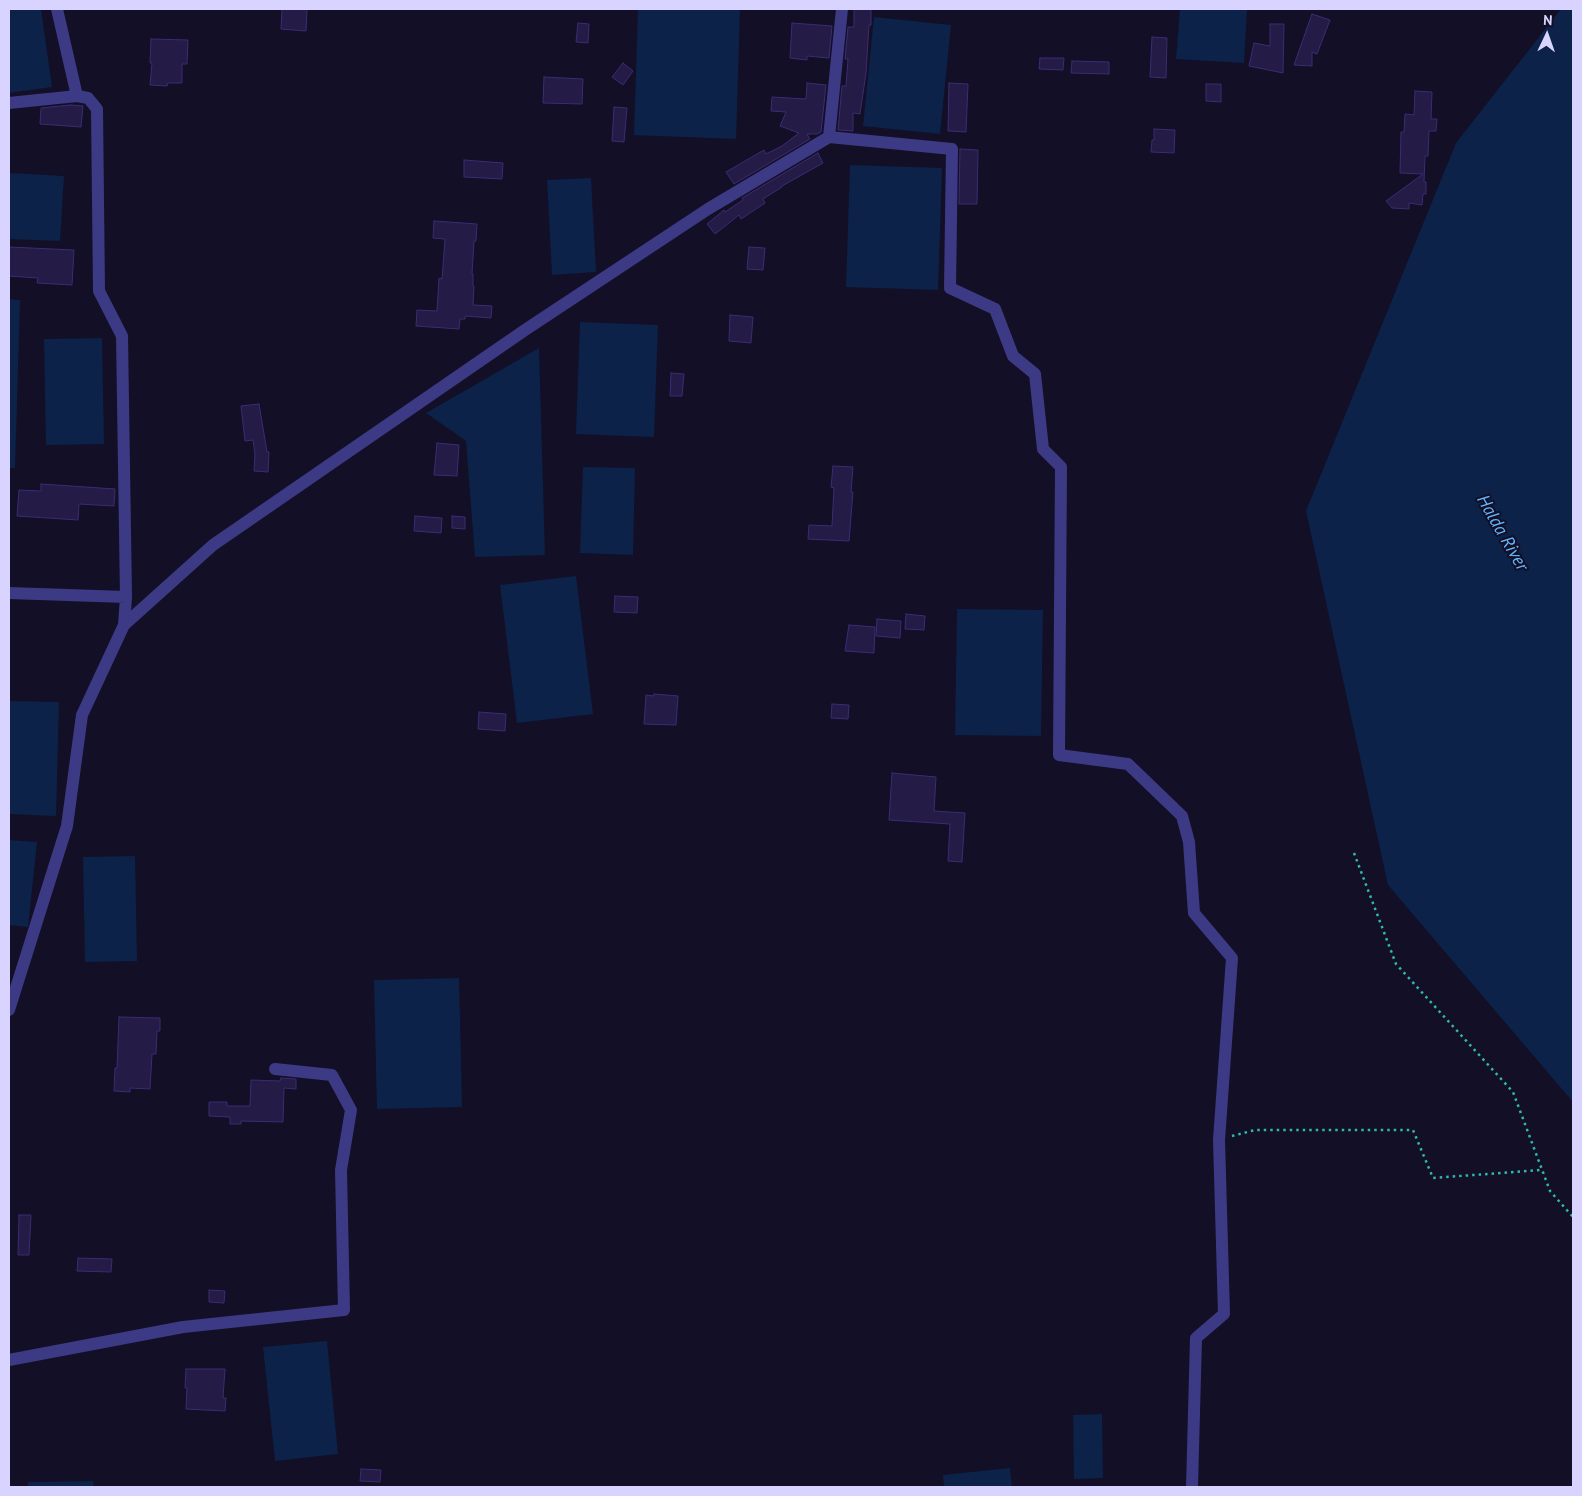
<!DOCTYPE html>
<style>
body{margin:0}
#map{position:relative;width:1582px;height:1496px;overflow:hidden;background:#130f26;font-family:"PT Sans",sans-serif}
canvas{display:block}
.frame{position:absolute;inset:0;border:10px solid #d9d4ff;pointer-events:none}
.north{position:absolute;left:1522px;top:10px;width:50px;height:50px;-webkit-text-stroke:4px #130f26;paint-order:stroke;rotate:3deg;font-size:14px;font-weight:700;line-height:20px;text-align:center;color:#d9d4ff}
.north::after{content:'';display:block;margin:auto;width:18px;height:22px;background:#d9d4ff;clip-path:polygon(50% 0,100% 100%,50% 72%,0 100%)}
</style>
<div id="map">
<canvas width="1582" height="1496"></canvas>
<div class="frame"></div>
<div class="north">N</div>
</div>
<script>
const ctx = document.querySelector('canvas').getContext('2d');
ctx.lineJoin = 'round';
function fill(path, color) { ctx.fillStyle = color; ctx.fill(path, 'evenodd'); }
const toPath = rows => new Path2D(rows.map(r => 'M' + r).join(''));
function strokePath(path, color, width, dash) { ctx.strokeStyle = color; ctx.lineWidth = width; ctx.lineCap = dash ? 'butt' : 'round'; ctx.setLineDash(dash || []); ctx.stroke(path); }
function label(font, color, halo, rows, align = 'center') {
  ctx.font = font + ' "PT Sans",sans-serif'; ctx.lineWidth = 4; ctx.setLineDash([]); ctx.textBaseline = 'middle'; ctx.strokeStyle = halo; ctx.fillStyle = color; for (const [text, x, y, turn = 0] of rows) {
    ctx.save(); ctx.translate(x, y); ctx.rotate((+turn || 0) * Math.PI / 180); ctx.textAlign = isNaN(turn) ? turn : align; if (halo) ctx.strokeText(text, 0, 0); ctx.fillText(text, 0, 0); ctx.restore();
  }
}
fill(toPath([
 [9,9,41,9,52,87,9,93],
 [638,9,740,9,736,139,634,135],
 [1180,9,1247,9,1244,63,1176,59],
 [1561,9,1573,9,1573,1102,1388,885,1306,511,1456,143],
 [874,17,951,25,940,134,863,126],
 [850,165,942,168,938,290,846,287],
 [9,173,64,176,60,241,9,239],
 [591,178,596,272,552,275,547,180],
 [9,299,20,300,15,468,9,468],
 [580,322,658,325,654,437,576,434],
 [102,338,104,444,46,445,44,339],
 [539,348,545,555,475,557,466,441,426,413],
 [583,467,635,468,633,555,580,553],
 [576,576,593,714,517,723,500,585],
 [957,609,1043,610,1041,736,955,735],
 [9,701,59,702,56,816,9,814],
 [9,840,37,842,28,927,9,925],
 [135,856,137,961,85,962,83,857],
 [459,978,462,1107,377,1109,374,980],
 [327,1341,338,1454,275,1461,263,1347],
 [1102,1414,1103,1478,1074,1479,1073,1415],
 [1010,1468,1012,1487,944,1487,943,1475],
 [93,1481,94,1487,28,1487,28,1482]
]), '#0c2248');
const building = toPath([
 [282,9,307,9,306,31,281,29,282,9],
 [854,9,871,9,871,25,869,25,866,73,860,114,853,113,853,131,838,130,842,86,846,86,848,59,845,59,848,27,854,27,854,9],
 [1312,14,1330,20,1317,54,1312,52,1312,66,1294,65,1312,14],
 [578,23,589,24,588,43,576,42,578,23],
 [792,23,832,26,829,58,807,56,807,60,790,58,792,23],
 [1270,24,1284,24,1283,73,1249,66,1254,43,1270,46,1270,24],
 [1152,37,1167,38,1166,78,1150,77,1152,37],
 [151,39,188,40,187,64,182,64,182,83,168,83,167,86,150,85,152,63,150,63,151,39],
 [1040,58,1064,58,1063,70,1039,69,1040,58],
 [1072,61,1109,62,1109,74,1071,73,1072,61],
 [623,63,633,71,623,85,612,77,623,63],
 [544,77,583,79,582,104,543,103,544,77],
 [807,83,826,85,821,132,817,134,807,134,810,139,734,184,726,172,764,150,766,154,782,146,799,133,780,126,786,112,771,111,772,97,806,99,807,83],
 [949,83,968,84,966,132,948,131,949,83],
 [1206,84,1221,84,1221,102,1206,101,1206,84],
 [1415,91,1432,92,1431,119,1437,119,1436,131,1429,131,1428,156,1425,156,1424,182,1426,182,1426,194,1423,194,1422,205,1409,203,1409,209,1392,208,1386,201,1423,174,1400,173,1401,132,1404,132,1405,114,1414,115,1415,91],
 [71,105,83,106,81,127,40,124,41,108,71,105],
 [614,107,627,108,624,142,612,141,614,107],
 [1154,129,1175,130,1174,153,1151,152,1152,140,1154,140,1154,129],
 [960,149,978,150,977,204,959,204,960,149],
 [818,153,823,163,782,186,782,187,763,199,765,203,741,219,739,215,715,234,707,224,724,210,725,212,743,200,742,198,818,153],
 [464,160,503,163,502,179,464,177,464,160],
 [434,221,477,224,476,241,474,241,472,274,473,274,473,286,474,286,473,305,492,306,491,318,465,316,465,319,460,319,459,329,416,326,417,310,437,311,439,278,442,279,445,239,433,238,434,221],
 [9,247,74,250,72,285,37,283,38,278,9,276,9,247],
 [749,247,765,248,763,270,747,269,749,247],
 [730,315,753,317,751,343,729,341,730,315],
 [671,373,684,374,682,396,670,396,671,373],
 [259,404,267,452,269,452,268,472,254,471,255,454,253,440,245,441,241,406,259,404],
 [437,443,459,445,457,476,434,475,437,443],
 [833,466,853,467,851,492,853,492,849,541,808,539,809,525,832,526,834,488,831,487,833,466],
 [41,484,115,489,114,506,79,504,78,520,17,516,19,490,41,491,41,484],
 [415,516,442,518,441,533,414,531,415,516],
 [452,516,465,517,465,529,452,528,452,516],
 [615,596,638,597,637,613,614,612,615,596],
 [906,614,925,616,924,630,905,629,906,614],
 [877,619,901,621,900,638,876,636,877,619],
 [849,625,875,627,874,653,845,651,849,625],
 [654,694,678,696,676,725,644,724,646,695,654,696,654,694],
 [832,704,849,705,848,719,831,718,832,704],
 [479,712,506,714,505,731,478,729,479,712],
 [892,773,936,777,934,811,965,813,962,862,948,861,950,824,889,820,892,773],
 [119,1017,160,1018,160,1031,157,1031,156,1054,152,1054,150,1089,130,1088,130,1092,114,1091,115,1068,117,1068,119,1017],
 [281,1078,296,1079,296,1089,284,1088,283,1122,241,1121,241,1124,230,1124,230,1117,209,1116,209,1102,227,1102,227,1106,250,1106,251,1080,280,1081,281,1078],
 [19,1215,31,1215,29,1255,18,1255,19,1215],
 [78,1258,112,1259,111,1272,77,1271,78,1258],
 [209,1290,225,1291,224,1303,209,1302,209,1290],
 [186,1369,225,1369,223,1398,226,1398,225,1411,186,1409,187,1388,185,1388,186,1369],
 [361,1469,381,1470,380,1482,360,1481,361,1469]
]);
fill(building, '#241b47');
strokePath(building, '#3b2d73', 1);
strokePath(toPath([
 [1354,853,1396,964,1513,1092,1550,1191,1573,1217],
 [1232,1136,1255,1130,1413,1130,1433,1178,1541,1170]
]), '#2fb8b0', 2.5, [2.5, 4]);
strokePath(toPath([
 [57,9,77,96,88,98,97,109,99,291,122,336,126,597,124,625],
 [9,103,77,96],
 [829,137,952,149,950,288,995,309,1013,356,1035,374,1043,449,1061,467,1059,755,1128,764,1182,816,1189,842,1194,913,1232,958,1219,1140,1224,1314,1196,1338,1192,1487],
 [9,593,126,597],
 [9,1010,67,826,82,715,124,625,213,545,525,330,708,209,829,137,842,9],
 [9,1360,183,1327,344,1310,341,1170,351,1110,332,1075,275,1069]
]), '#3d3a85', 12);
label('italic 18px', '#62b6ff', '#130f26', [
 ["Halda River",1502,533,60]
]);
</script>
